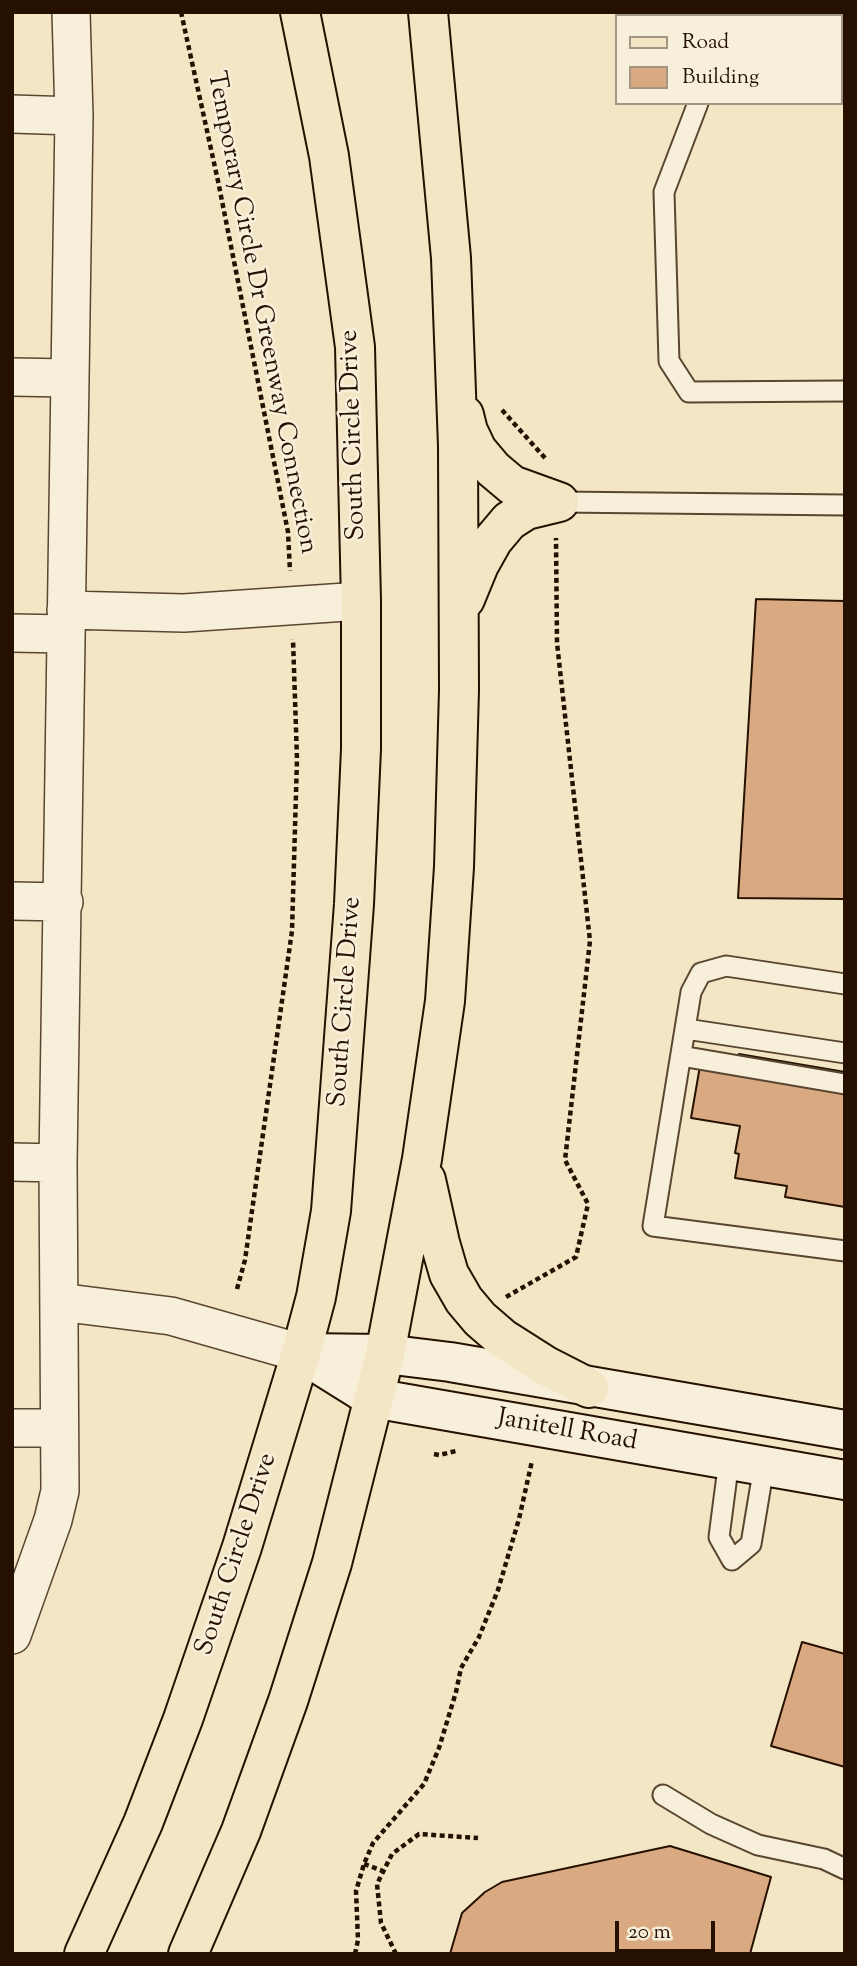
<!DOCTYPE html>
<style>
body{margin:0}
#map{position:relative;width:857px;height:1966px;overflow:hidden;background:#f3e6c5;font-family:"Sorts Mill Goudy",serif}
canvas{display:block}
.frame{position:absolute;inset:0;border:14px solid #261000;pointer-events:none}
.legend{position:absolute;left:615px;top:14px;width:228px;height:91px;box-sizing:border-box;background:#f7efd9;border:2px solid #a39682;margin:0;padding:9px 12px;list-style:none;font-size:21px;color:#261000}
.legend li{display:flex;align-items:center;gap:14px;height:35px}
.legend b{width:35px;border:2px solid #a39682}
.scale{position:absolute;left:615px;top:1921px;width:100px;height:32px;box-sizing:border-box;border:4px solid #261000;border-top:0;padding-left:9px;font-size:21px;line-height:24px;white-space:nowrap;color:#261000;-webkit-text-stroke:5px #f7efd9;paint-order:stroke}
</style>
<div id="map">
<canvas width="857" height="1966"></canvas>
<div class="frame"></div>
<ul class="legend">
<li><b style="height:9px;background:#f3e6c5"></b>Road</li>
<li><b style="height:19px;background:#d9aa82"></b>Building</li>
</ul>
<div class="scale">20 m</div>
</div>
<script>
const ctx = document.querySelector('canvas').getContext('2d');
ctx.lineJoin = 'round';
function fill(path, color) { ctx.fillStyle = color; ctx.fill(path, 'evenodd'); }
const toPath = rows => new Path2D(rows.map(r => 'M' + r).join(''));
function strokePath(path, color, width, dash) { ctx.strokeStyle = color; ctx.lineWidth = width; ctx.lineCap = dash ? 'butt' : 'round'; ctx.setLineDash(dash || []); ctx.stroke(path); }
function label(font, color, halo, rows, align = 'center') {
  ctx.font = font + ' "Sorts Mill Goudy",serif'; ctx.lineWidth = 5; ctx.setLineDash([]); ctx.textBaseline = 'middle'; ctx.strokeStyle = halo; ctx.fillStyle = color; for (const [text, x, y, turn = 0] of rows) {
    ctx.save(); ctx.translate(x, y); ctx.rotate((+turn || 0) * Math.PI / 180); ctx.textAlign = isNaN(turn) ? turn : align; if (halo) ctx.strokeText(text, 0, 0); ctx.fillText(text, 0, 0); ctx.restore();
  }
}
const building = toPath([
 [756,599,845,601,845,899,738,898,756,599],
 [739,1054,845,1072,845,1207,785,1197,787,1186,735,1178,739,1154,735,1153,740,1126,691,1118,701,1060,737,1066,739,1054],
 [802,1642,845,1654,845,1767,771,1746,802,1642],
 [670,1846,771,1877,750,1954,450,1954,462,1913,485,1892,502,1882,670,1846]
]);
fill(building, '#d9aa82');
strokePath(building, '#261000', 2);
const lane = toPath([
 [732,16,733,12],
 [698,103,664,192,669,361,689,392,845,391],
 [559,502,845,505],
 [845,984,726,966,701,973,691,992,653,1226,845,1251],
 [686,1029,845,1053],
 [681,1056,845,1084],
 [729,1460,719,1537,732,1560,751,1544,764,1466],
 [663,1795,711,1824,758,1845,824,1859,845,1869]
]);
const street = toPath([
 [12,114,74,116],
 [12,377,69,378],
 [66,610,184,613,361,601],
 [12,633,65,634],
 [12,901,64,902],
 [12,1162,58,1163],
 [59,1302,171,1316,301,1353],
 [12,1428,59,1428],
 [12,1635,53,1520,60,1491,58,1163,74,116,71,12]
]);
const secondary = toPath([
 [301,1353,373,1398,845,1480],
 [301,1353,385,1354,450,1362,845,1430]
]);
const primary = toPath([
 [464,415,468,431,477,450,493,469,512,485,559,502],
 [465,599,479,565,493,540,509,521,526,510,559,502],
 [426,1180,440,1243,449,1274,464,1300,480,1319,502,1338,546,1366,589,1388],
 [84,1954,143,1823,183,1719,242,1547,301,1353,316,1297,331,1211,354,904,361,749,361,601,355,347,329,156,300,12],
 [188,1954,241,1831,288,1701,332,1563,385,1354,422,1159,445,1001,454,867,459,690,458,446,451,258,428,12]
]);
strokePath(lane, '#594631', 23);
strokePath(street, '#594631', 40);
strokePath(secondary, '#261000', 42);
strokePath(primary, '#261000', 42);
strokePath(toPath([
 [181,12,218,181,288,532,290,571],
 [502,410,545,458],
 [237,1289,245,1260,292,931,297,759,293,639],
 [506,1297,576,1257,588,1204,565,1160,590,941,557,643,556,538],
 [434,1454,439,1455,456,1451],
 [364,1864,383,1871],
 [355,1954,358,1940,356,1891,364,1864,373,1843,424,1784,439,1748,456,1692,461,1668,479,1637,498,1590,519,1519,532,1461],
 [396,1954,381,1923,377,1884,392,1854,419,1834,478,1838]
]), '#261000', 4.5, [5, 3.5]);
strokePath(lane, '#f7efd9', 19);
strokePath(street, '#f7efd9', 37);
strokePath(secondary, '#f7efd9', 38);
strokePath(primary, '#f3e6c5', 38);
label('26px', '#261000', '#f7efd9', [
 ["Temporary Circle Dr Greenway Connection",260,313,79],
 ["South Circle Drive",355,435,-92],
 ["South Circle Drive",347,1002,-86],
 ["Janitell Road",567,1432,10],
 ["South Circle Drive",238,1555,-72]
]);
</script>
